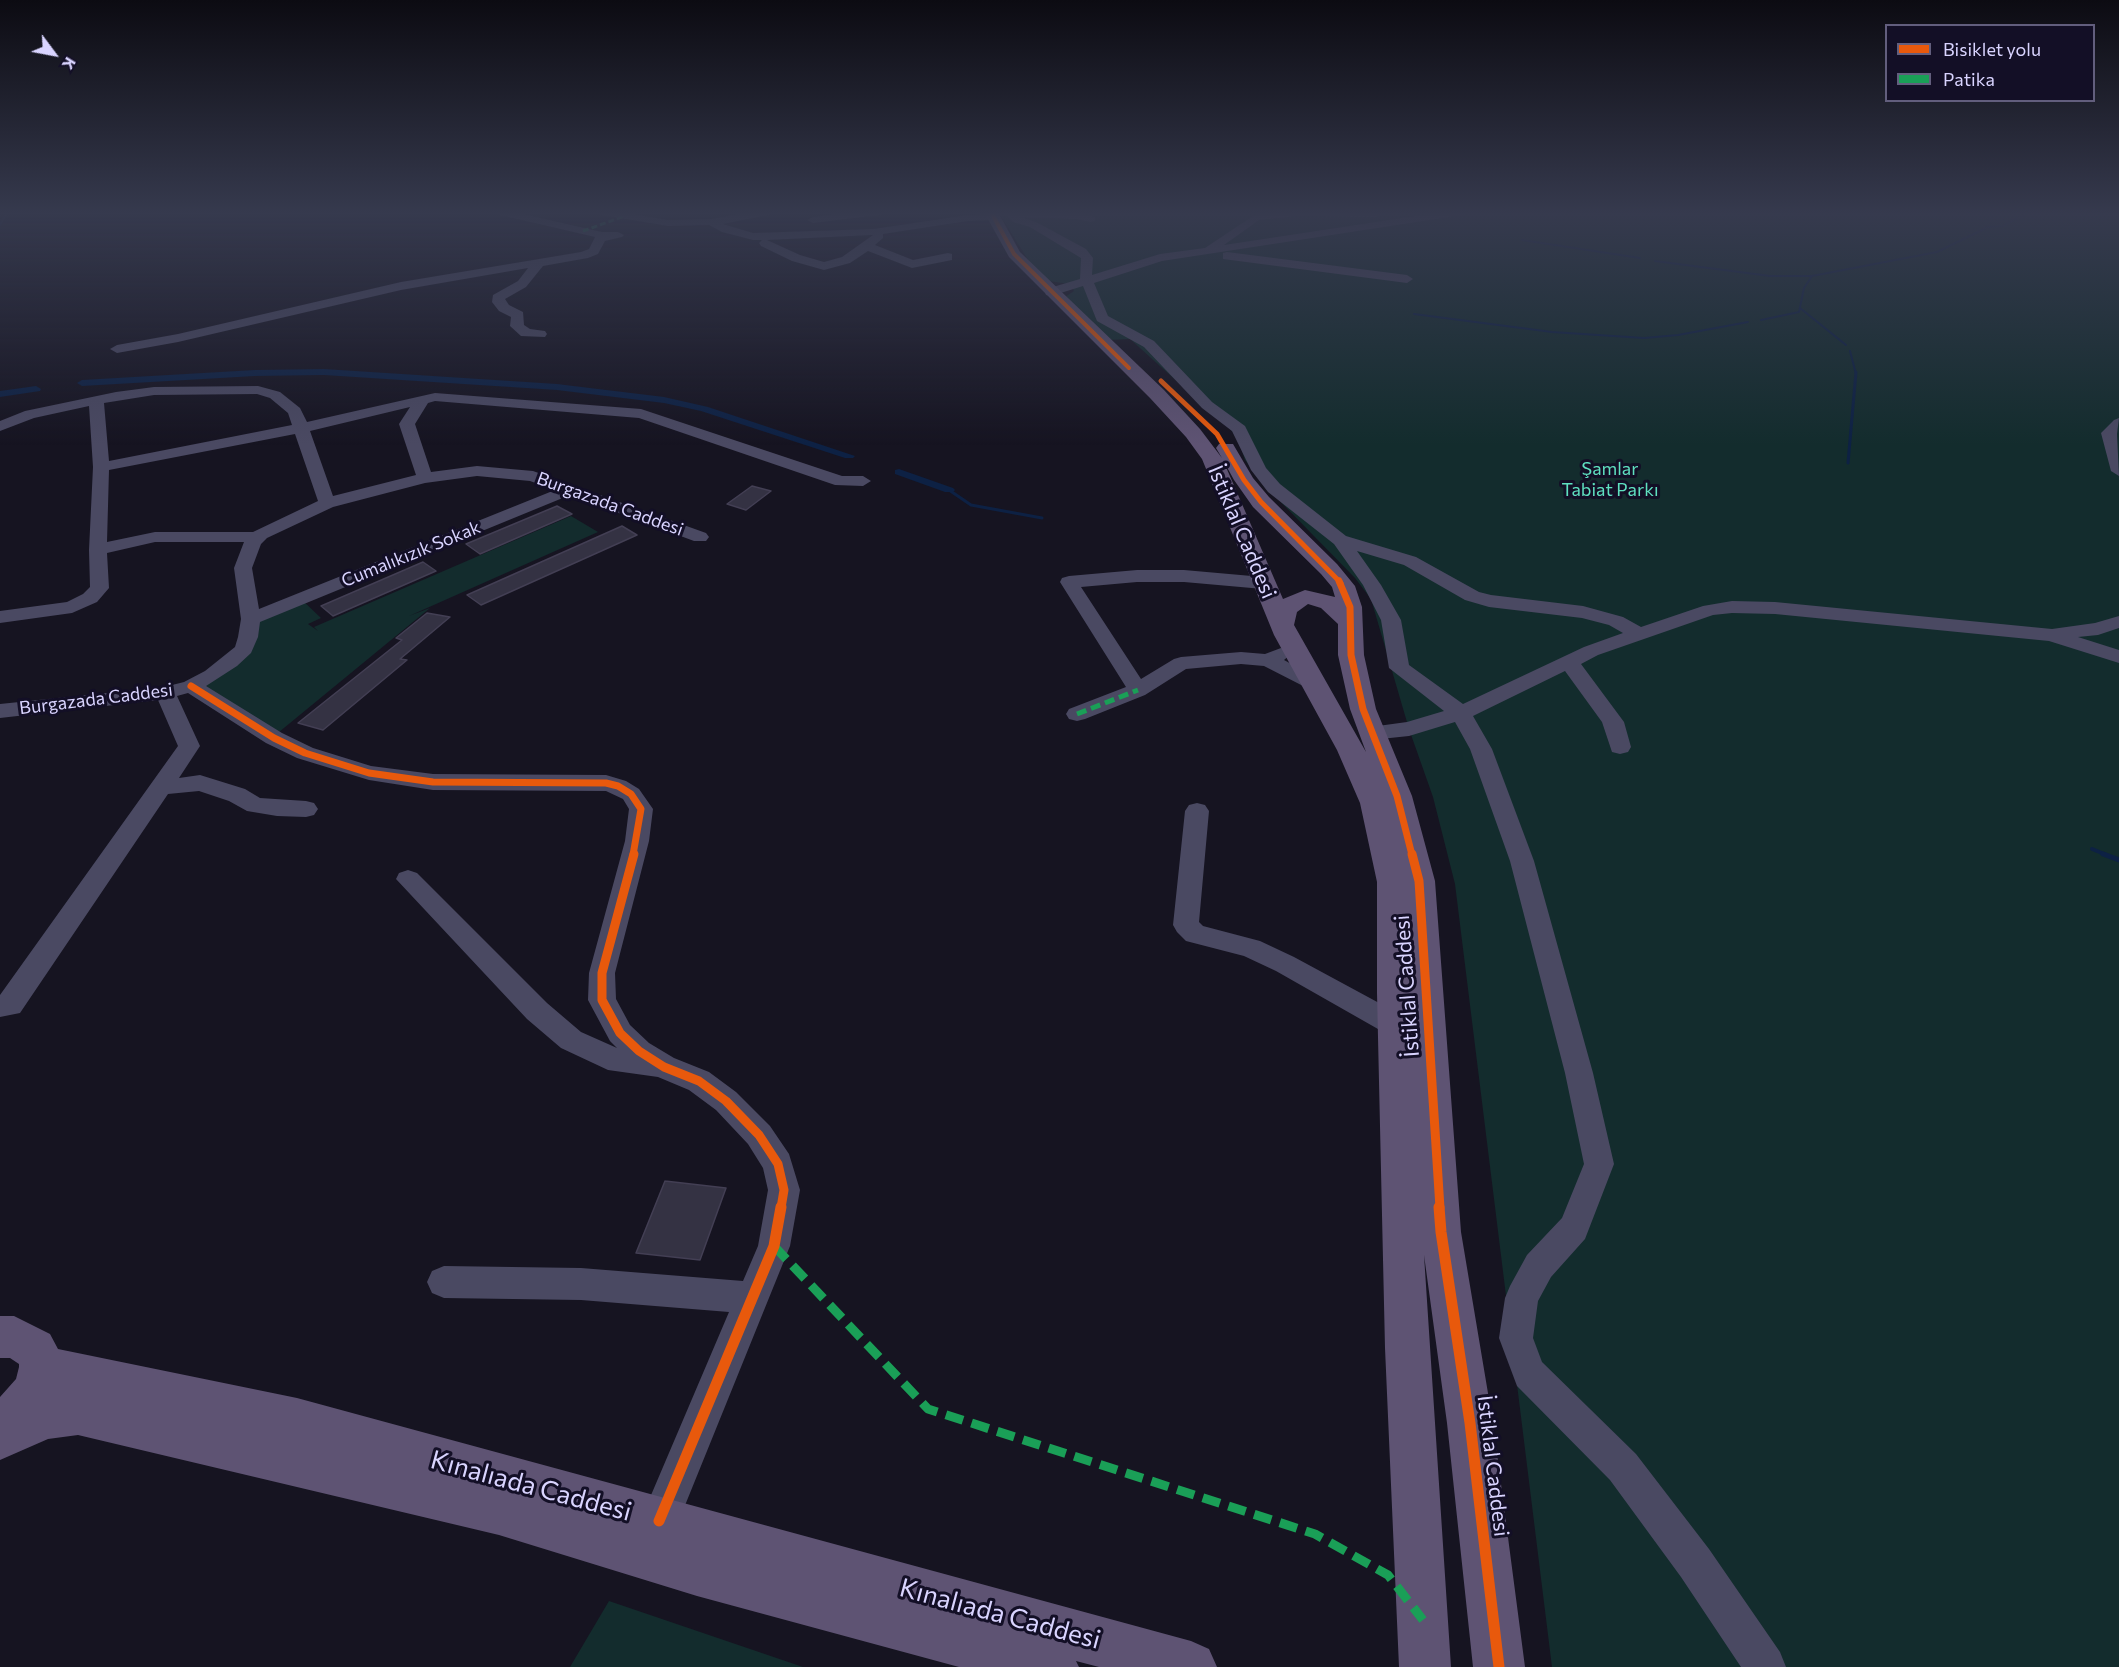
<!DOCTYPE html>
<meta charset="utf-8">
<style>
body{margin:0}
#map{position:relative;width:2119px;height:1667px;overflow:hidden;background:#161421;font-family:Commissioner,sans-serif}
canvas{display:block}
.legend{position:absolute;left:1885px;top:24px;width:210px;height:78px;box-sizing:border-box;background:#130f26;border:2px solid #625e7d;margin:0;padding:8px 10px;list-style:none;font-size:18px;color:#d9d4ff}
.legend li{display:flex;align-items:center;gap:12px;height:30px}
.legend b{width:30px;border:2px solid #625e7d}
.north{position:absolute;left:24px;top:24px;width:60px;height:60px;-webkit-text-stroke:4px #130f26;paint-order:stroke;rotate:122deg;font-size:16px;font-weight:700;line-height:24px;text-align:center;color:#d9d4ff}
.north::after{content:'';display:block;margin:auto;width:21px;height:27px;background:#d9d4ff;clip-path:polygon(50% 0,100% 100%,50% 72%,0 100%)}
</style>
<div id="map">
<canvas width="2119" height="1667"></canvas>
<ul class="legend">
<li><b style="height:8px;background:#e8590c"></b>Bisiklet yolu</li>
<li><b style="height:8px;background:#1a9f57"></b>Patika</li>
</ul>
<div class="north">K</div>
</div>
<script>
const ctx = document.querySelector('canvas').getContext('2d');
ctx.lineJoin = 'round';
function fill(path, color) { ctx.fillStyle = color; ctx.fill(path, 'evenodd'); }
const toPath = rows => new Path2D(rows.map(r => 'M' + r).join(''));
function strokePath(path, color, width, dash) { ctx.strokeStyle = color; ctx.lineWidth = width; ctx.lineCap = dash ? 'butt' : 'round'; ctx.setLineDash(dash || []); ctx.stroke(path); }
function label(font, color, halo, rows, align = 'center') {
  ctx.font = font + ' Commissioner,sans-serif'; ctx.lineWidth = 6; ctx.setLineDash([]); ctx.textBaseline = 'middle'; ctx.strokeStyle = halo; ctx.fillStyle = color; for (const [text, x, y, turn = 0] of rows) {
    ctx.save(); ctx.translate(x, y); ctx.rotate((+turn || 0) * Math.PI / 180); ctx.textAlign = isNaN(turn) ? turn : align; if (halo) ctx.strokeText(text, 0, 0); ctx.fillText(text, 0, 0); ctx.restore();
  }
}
fill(toPath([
 [998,212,2119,212,2119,1667,1552,1667,1455,884,1433,797,1409,729,1371,599,1355,578,1267,488,1245,460,1238,439,1231,430,1130,339,1109,340,1065,297,1074,291,1069,284,1048,281,1030,263],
 [571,516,598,532,409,616,430,608,273,737,191,686,230,662,251,619,301,599,321,618,308,624,318,631,314,627],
 [609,1601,803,1667,570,1667]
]), '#132c2d');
strokePath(toPath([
 [0,225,7,212],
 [1522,240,1640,258],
 [1655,261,1770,276,1812,276],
 [1800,308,1846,345],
 [1414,314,1552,332,1644,338,1678,335,1748,322],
 [1761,320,1799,312,1804,288,1812,276,1937,252,1988,227,2003,226,2029,212],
 [1850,351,1856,374]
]), '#0d2144', 2);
strokePath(toPath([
 [1848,463,1856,372],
 [949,490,971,505,1042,518]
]), '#0d2144', 3);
strokePath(toPath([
 [2092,849,2107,855]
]), '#0d2144', 4);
strokePath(toPath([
 [2103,854,2119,860]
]), '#0d2144', 5);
fill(toPath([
 [324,369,557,384,664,397,708,407,855,456,853,458,845,458,701,411,664,403,557,390,324,375,255,376,82,386,77,383,82,380,255,370,324,369],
 [36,386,41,389,40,391,0,397,0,391,36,386],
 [899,469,953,488,955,490,953,492,945,492,895,474,895,470,899,469]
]), '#0d2144');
const building = toPath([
 [752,486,771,491,746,510,727,504,752,486],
 [557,506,572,514,480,554,466,544,557,506],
 [622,526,637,535,481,605,467,595,622,526],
 [423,562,436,571,333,616,321,606,423,562],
 [427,613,450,617,400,659,407,660,323,730,298,723,402,640,396,638,427,613],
 [665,1181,726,1188,700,1260,636,1253,665,1181]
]);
fill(building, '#343243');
strokePath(building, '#433f54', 1.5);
fill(toPath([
 [494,212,514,212,602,232,618,232,624,235,622,237,605,241,598,254,588,258,543,266,526,287,505,299,509,305,523,312,524,325,530,329,545,331,547,334,545,337,521,336,510,326,511,317,499,311,492,302,493,295,518,281,528,268,401,290,178,342,117,353,110,349,117,345,178,334,401,282,581,252,589,249,595,237,500,215,494,212],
 [596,212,620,212,668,220,712,219,751,212,773,212,768,215,723,224,753,233,873,229,968,215,994,214,1000,217,994,220,968,221,883,234,883,238,875,245,913,260,948,253,952,254,952,260,912,268,868,251,850,263,824,270,792,261,761,246,759,243,762,240,753,240,722,232,709,225,668,226,602,215,596,212],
 [873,235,842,257,824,262,800,255,767,240,873,235],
 [854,212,885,212,879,215,813,223,807,220,813,217,854,212],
 [1004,212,1076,213,1095,217,1095,221,1091,222,1076,219,1021,217,1038,223,1086,249,1093,258,1092,275,1160,254,1205,248,1256,214,1381,212,1383,214,1377,217,1297,216,1259,220,1224,245,1442,212,1467,212,1462,215,1162,261,1094,283,1108,316,1154,341,1212,402,1245,426,1266,468,1280,484,1346,536,1416,557,1479,592,1491,595,1583,606,1623,617,1641,627,1703,606,1732,601,1775,602,2052,629,2095,623,2119,616,2119,628,2098,635,2078,637,2119,650,2119,663,2049,641,1775,614,1732,613,1713,615,1598,655,1581,664,1624,722,1631,747,1628,752,1620,754,1612,752,1602,722,1565,671,1473,716,1492,749,1534,861,1593,1073,1614,1164,1585,1239,1551,1277,1538,1301,1533,1338,1542,1362,1636,1454,1709,1549,1780,1652,1786,1667,1741,1667,1681,1577,1610,1480,1517,1386,1499,1338,1505,1298,1510,1286,1527,1255,1562,1218,1584,1164,1565,1073,1510,861,1470,749,1455,722,1409,736,1371,740,1363,738,1360,733,1363,728,1407,722,1444,711,1389,668,1381,620,1363,585,1334,544,1268,492,1251,470,1232,431,1202,408,1144,347,1097,321,1083,286,1051,296,1046,295,1045,292,1046,289,1080,279,1081,258,1030,227,1013,222,1004,212],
 [1357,551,1404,565,1465,600,1489,607,1582,618,1609,625,1623,633,1584,647,1463,704,1409,665,1401,620,1381,585,1357,551],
 [1227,252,1407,275,1413,279,1407,283,1223,259,1223,253,1227,252],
 [258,386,280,392,300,408,307,422,435,393,641,409,842,476,863,476,871,481,863,486,835,485,639,418,435,401,428,403,415,424,431,472,477,466,533,471,706,533,709,537,706,541,694,541,570,495,260,622,258,637,251,653,237,666,206,686,282,733,313,748,371,766,433,774,606,775,626,781,639,789,653,809,649,841,615,973,616,999,630,1025,649,1043,674,1058,709,1072,736,1092,770,1126,789,1154,800,1190,790,1246,673,1535,659,1540,645,1535,640,1521,729,1312,581,1300,444,1298,432,1293,427,1282,432,1271,444,1266,581,1268,743,1281,758,1246,768,1190,763,1168,748,1144,716,1110,689,1090,658,1077,608,1070,561,1048,527,1019,396,879,399,873,408,870,417,873,547,1003,581,1032,617,1048,610,1041,588,1000,589,973,625,841,629,809,623,799,606,791,433,790,369,780,297,758,266,743,188,693,177,696,200,746,179,778,200,775,245,789,260,798,306,801,314,803,318,809,314,815,306,817,277,816,247,811,229,801,199,791,168,794,20,1013,0,1017,0,995,178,746,158,700,0,718,0,704,164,687,184,682,205,671,235,647,238,637,241,619,234,568,244,542,155,542,107,553,109,588,97,602,72,613,0,623,0,611,67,602,83,594,90,587,89,550,93,467,89,406,34,418,0,431,0,421,25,411,116,392,154,387,258,386],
 [257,394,270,398,288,413,292,425,109,461,104,403,154,395,257,394],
 [410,407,399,424,416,475,333,496,310,431,410,407],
 [295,434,318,501,253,532,155,532,107,542,109,470,295,434],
 [477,476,530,481,555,490,259,609,252,568,261,544,267,538,333,507,425,483,477,476],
 [2119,418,2117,434,2119,476,2111,471,2101,433,2114,420,2119,418],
 [1137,570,1184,570,1263,577,1270,579,1272,583,1270,587,1263,589,1184,582,1137,582,1081,587,1141,679,1174,659,1181,657,1241,652,1265,654,1281,648,1288,650,1291,654,1284,660,1321,680,1324,684,1321,688,1314,690,1307,688,1264,666,1241,664,1186,669,1145,695,1085,719,1077,721,1069,719,1066,714,1069,709,1126,687,1060,582,1062,578,1069,576,1137,570],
 [1197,803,1205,805,1209,811,1199,922,1203,926,1260,941,1294,957,1405,1017,1409,1025,1405,1033,1395,1036,1385,1033,1276,971,1244,956,1186,941,1177,932,1173,925,1185,811,1189,805,1197,803]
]), '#4a4962');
fill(toPath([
 [984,212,998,212,1020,252,1164,390,1200,429,1222,458,1216,448,1219,444,1233,444,1253,478,1269,497,1337,564,1355,586,1362,607,1364,655,1376,709,1412,796,1435,881,1461,1232,1493,1423,1525,1667,1473,1667,1447,1423,1424,1255,1451,1667,1399,1667,1385,1348,1377,993,1377,882,1360,803,1337,750,1274,635,1202,459,1186,437,1150,398,1009,257,984,212],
 [1223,460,1234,480,1253,507,1321,574,1332,587,1335,597,1305,590,1283,599,1223,460],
 [1308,604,1321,608,1338,624,1338,655,1350,709,1366,752,1294,625,1297,612,1308,604],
 [0,1316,14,1316,50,1334,58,1349,297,1398,1191,1641,1209,1649,1217,1667,1099,1667,1076,1661,1079,1667,959,1667,697,1596,499,1535,78,1435,48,1439,0,1460,0,1397,16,1379,19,1367,19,1364,10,1358,0,1358,0,1316]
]), '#5e5373');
strokePath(toPath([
 [583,231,625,216]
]), '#1a9f57', 3, [6, 3]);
strokePath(toPath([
 [1077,714,1138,690]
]), '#1a9f57', 5, [10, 5]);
strokePath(toPath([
 [774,1246,928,1409,1315,1534,1388,1575,1423,1620]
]), '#1a9f57', 9, [18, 9]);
strokePath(toPath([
 [991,212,1014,254,1129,368]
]), '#e8590c', 4);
strokePath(toPath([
 [1161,381,1217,434,1244,480,1261,502,1341,583]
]), '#e8590c', 5);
strokePath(toPath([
 [1339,581,1350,607,1351,655,1363,709,1397,796,1412,855],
 [191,686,274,738,305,753,369,773,433,782,606,783,618,786,631,794,641,809,633,855]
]), '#e8590c', 7);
strokePath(toPath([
 [634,854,602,973,602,1000,620,1033,639,1051,664,1067,699,1081,726,1101,759,1135,778,1164,784,1190,781,1208],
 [1412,854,1419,881,1440,1208]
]), '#e8590c', 9);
strokePath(toPath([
 [1439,1207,1441,1232,1470,1423,1499,1667],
 [659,1521,774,1246,781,1207]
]), '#e8590c', 11);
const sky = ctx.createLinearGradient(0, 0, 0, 445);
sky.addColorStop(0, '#0c0b12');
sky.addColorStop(0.48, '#363a4e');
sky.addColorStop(1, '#363a4e00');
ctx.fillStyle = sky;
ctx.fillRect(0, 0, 2119, 445);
label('18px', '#5fe0c0', '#130f26', [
 ["Şamlar",1610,469],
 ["Tabiat Parkı",1610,490]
]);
label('18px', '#d9d4ff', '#130f26', [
 ["Burgazada Caddesi",610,504,20],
 ["Cumalıkızık Sokak",411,554,-22],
 ["Burgazada Caddesi",96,699,-7]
]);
label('21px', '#d9d4ff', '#130f26', [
 ["İstiklal Caddesi",1242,532,67],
 ["İstiklal Caddesi",1407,986,-94],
 ["İstiklal Caddesi",1493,1466,83]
]);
label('26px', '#d9d4ff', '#130f26', [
 ["Kınalıada Caddesi",531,1486,15],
 ["Kınalıada Caddesi",1000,1614,15]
]);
</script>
